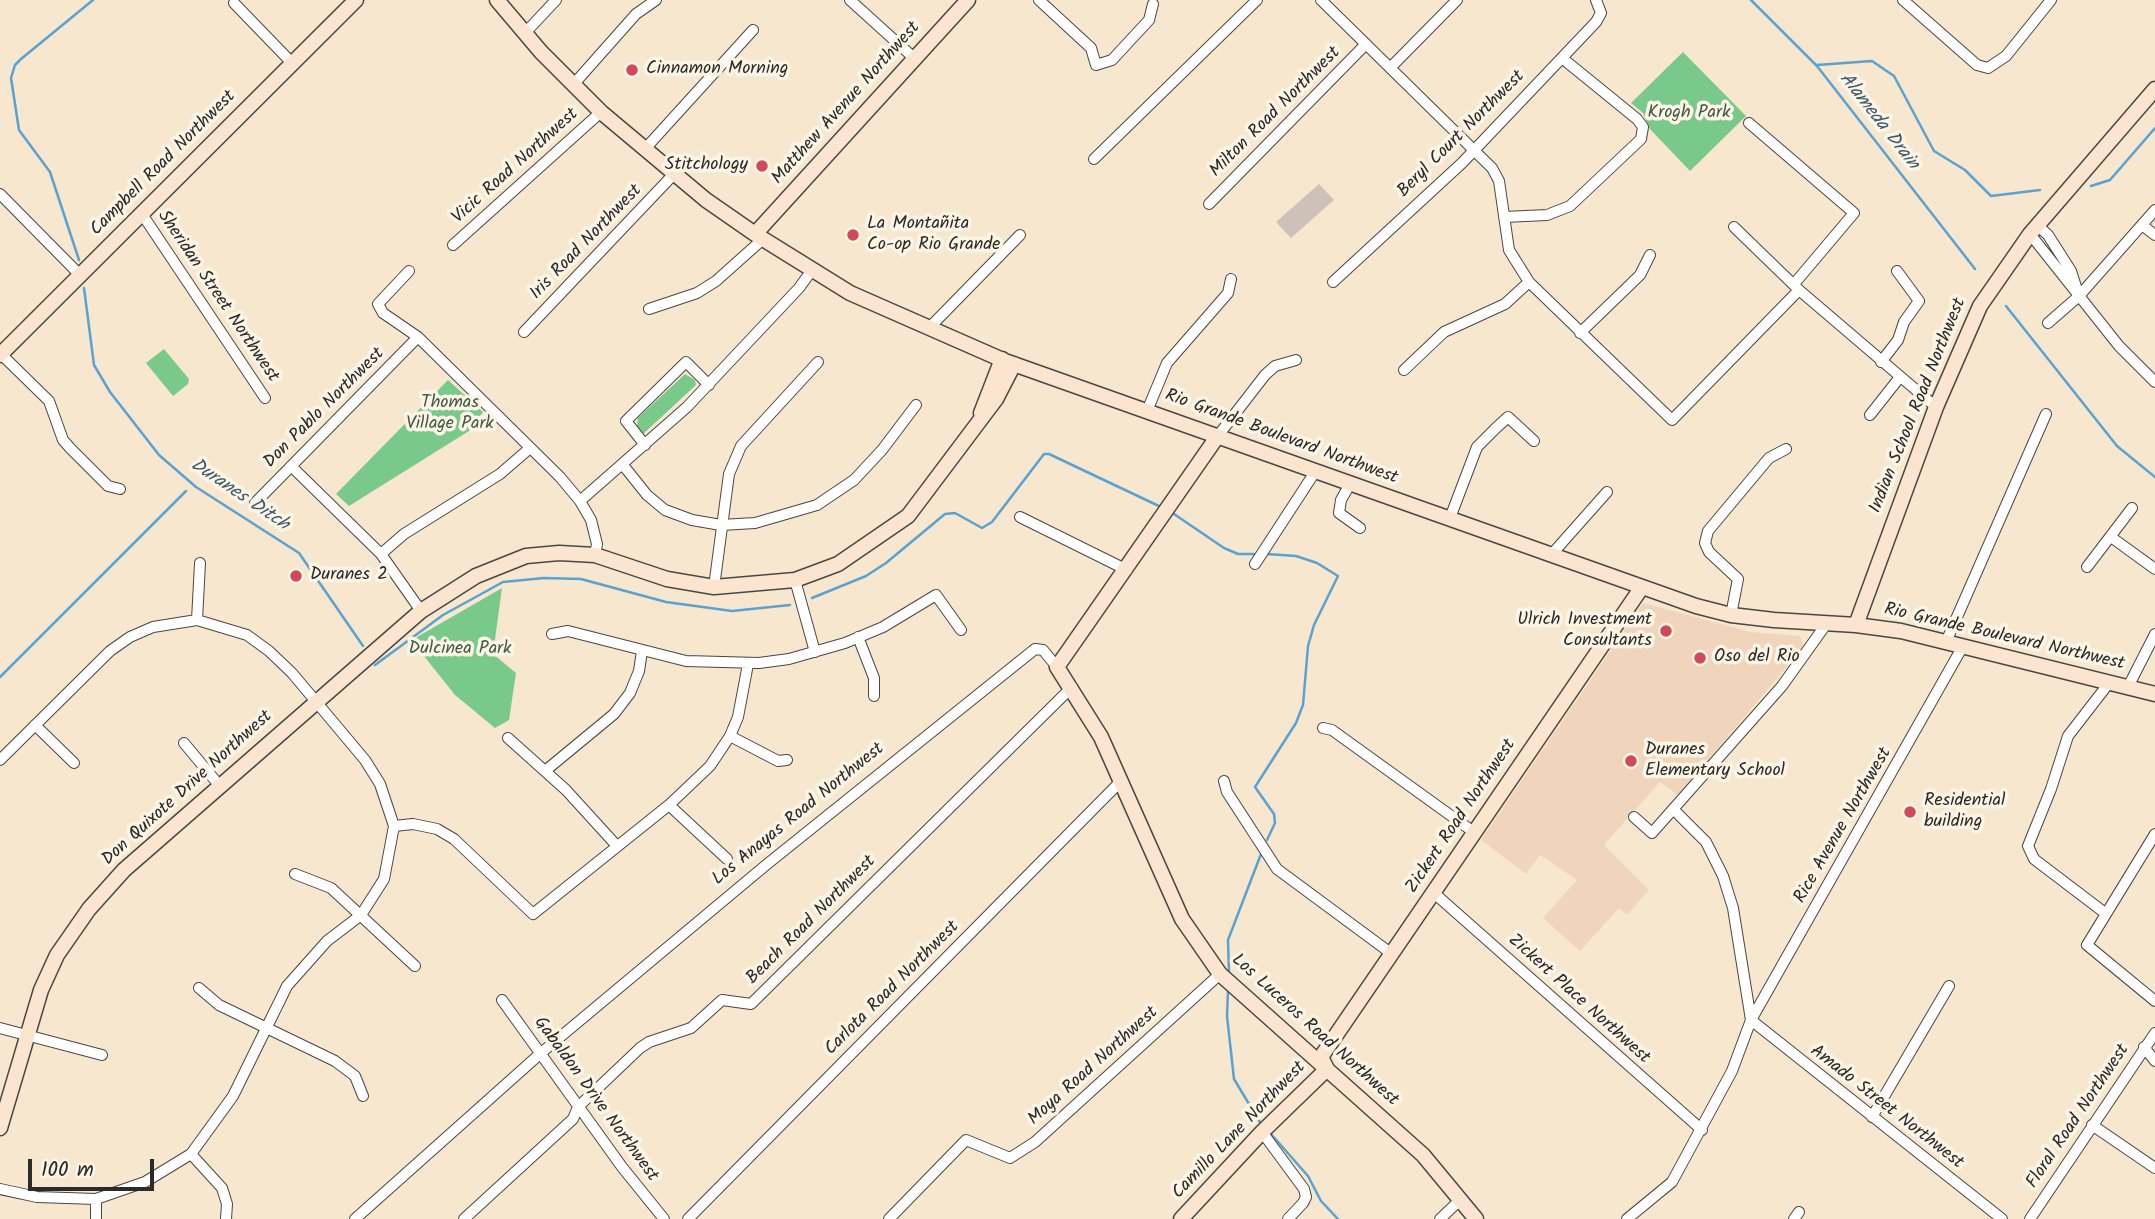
<!DOCTYPE html>
<meta charset="utf-8">
<style>
body{margin:0}
#map{position:relative;width:2155px;height:1219px;overflow:hidden;background:#f7e7ce;font-family:Kalam,sans-serif}
canvas{display:block}
.scale{position:absolute;left:28px;top:1159px;width:126px;height:32px;box-sizing:border-box;border:4px solid #2b2b2b;border-top:0;padding-left:9px;font-size:21px;line-height:24px;white-space:nowrap;color:#2b2b2b;-webkit-text-stroke:5px #fcf5e5;paint-order:stroke}
</style>
<div id="map">
<canvas width="2155" height="1219"></canvas>
<div class="scale">100 m</div>
</div>
<script>
const ctx = document.querySelector('canvas').getContext('2d');
ctx.lineJoin = 'round';
function fill(path, color) { ctx.fillStyle = color; ctx.fill(path, 'evenodd'); }
const toPath = rows => new Path2D(rows.map(r => 'M' + r).join(''));
function strokePath(path, color, width, dash) { ctx.strokeStyle = color; ctx.lineWidth = width; ctx.lineCap = dash ? 'butt' : 'round'; ctx.setLineDash(dash || []); ctx.stroke(path); }
function label(font, color, halo, rows, align = 'center') {
  ctx.font = font + ' Kalam,sans-serif'; ctx.lineWidth = 7; ctx.setLineDash([]); ctx.textBaseline = 'middle'; ctx.strokeStyle = halo; ctx.fillStyle = color; for (const [text, x, y, turn = 0] of rows) {
    ctx.save(); ctx.translate(x, y); ctx.rotate((+turn || 0) * Math.PI / 180); ctx.textAlign = isNaN(turn) ? turn : align; if (halo) ctx.strokeText(text, 0, 0); ctx.fillText(text, 0, 0); ctx.restore();
  }
}
fill(toPath([
 [1643,603,1751,632,1800,636,1804,647,1678,795,1660,782,1604,845,1649,890,1627,915,1619,908,1580,951,1543,918,1577,880,1540,855,1526,874,1481,840]
]), '#f0d5bc');
fill(toPath([
 [1319,184,1334,200,1291,238,1276,222]
]), '#cec1b9');
fill(toPath([
 [1683,52,1746,116,1690,171,1650,129,1643,113,1631,103],
 [164,349,189,379,188,384,173,396,146,363],
 [685,374,695,380,696,385,643,434,637,426,638,418],
 [448,380,483,412,469,431,349,506,336,494],
 [502,588,493,654,516,673,509,720,495,728,455,695,416,646,417,637]
]), '#79c98a');
strokePath(toPath([
 [1751,0,1817,66,1975,269],
 [1817,65,1872,61,1894,76,1934,151,1965,170,1991,196,2040,190],
 [2091,186,2110,180,2155,128],
 [79,260,50,172,19,130,11,78,15,65,21,59,93,0],
 [84,288,94,365,110,392,159,455,196,487,299,553,363,646],
 [2006,306,2117,446,2155,477],
 [1174,514,1224,548,1238,554,1254,554],
 [1267,554,1296,556,1317,563,1338,576,1314,625,1308,646,1303,705,1296,723,1255,787,1274,814,1275,823,1267,840],
 [812,598,866,576,886,563,945,514,955,513,982,528,992,522,1044,454,1049,454,1161,507],
 [375,665,443,615,503,582,544,578,581,579,666,602,732,611,790,605],
 [0,677,186,491],
 [1229,973,1228,940,1261,854],
 [1228,991,1227,1016,1234,1079,1261,1124],
 [1271,1134,1308,1176,1321,1201,1338,1219]
]), '#5aa2d0', 2.5);
const street = toPath([
 [850,0,914,58],
 [1039,0,1091,48,1096,65,1112,60,1149,20,1153,4],
 [1321,0,1492,168,1499,181,1509,250,1529,282,1672,420,1799,290],
 [1903,0,1977,65,1988,68,2006,56,2051,0],
 [234,3,292,63],
 [525,33,556,0],
 [1390,68,1457,0],
 [573,85,636,14,656,0],
 [1749,123,1854,213,1794,284],
 [644,150,753,30],
 [1094,159,1257,0],
 [0,194,80,275],
 [1209,204,1366,44],
 [142,214,265,398],
 [1504,217,1547,215,1570,206,1641,139,1643,127,1637,119,1562,58],
 [2037,225,2048,235,2071,271,2078,293],
 [2142,225,2155,235],
 [1734,227,1799,290,1936,407],
 [2030,234,2119,346,2155,382],
 [453,245,601,112],
 [409,271,378,304,383,313,418,337,560,477,580,501,591,520,597,544,595,555],
 [1333,282,1462,163,1596,22,1601,13,1596,0],
 [649,309,697,293,716,281,763,239],
 [2048,323,2079,296,2155,210],
 [929,328,1020,235],
 [524,332,673,175],
 [1580,333,1640,275,1650,255],
 [1,354,49,401,63,440,70,448,108,486,120,489],
 [1881,362,1898,340,1904,322,1919,301,1897,271],
 [1404,370,1444,332,1505,304,1529,282],
 [1147,411,1167,363,1228,293,1231,279],
 [1870,415,1900,377],
 [1217,437,1265,375,1275,366,1296,360],
 [645,445,626,421,686,362,709,385],
 [623,465,647,495,665,510,692,520,721,525,755,523,817,505,854,480,882,450,916,405],
 [291,466,381,554,421,611],
 [1350,484,1341,500,1339,513,1360,528],
 [580,501,687,407,799,288,812,270],
 [255,503,418,337],
 [1020,517,1127,570],
 [1450,518,1477,447,1496,428,1508,417,1534,441],
 [2111,537,2155,569],
 [381,554,404,534,500,474,530,448],
 [1552,554,1607,492],
 [1255,564,1315,472],
 [2087,567,2132,508],
 [795,580,815,652],
 [714,587,729,474,741,446,818,362],
 [1731,615,1738,579,1709,552,1705,543,1708,531,1769,458,1786,449],
 [197,620,200,563],
 [552,634,568,631,686,661,759,663,789,659,845,643,883,627,936,595,961,630],
 [858,637,874,678,874,696],
 [1946,642,2046,414],
 [1963,646,1751,1020,2002,1219],
 [2128,687,2155,634],
 [35,725,74,763],
 [1323,728,1332,730,1475,833],
 [730,736,778,761,787,760],
 [508,738,566,790,617,846],
 [184,743,219,785],
 [0,760,110,651,130,637,153,627,197,620,247,635,269,651,292,673,365,760,380,784,394,826,384,879,361,915,327,941,287,986,233,1096,191,1154,145,1182,96,1199,37,1197,0,1189],
 [545,771,614,714,630,693,639,671,642,651],
 [1224,781,1227,792,1277,869,1392,954],
 [669,805,727,859],
 [1634,817,1652,833,1782,686,1827,623],
 [394,826,413,824,437,829,454,839,533,914,669,805,710,766,730,736,738,717,748,664],
 [2155,834,2087,945,2155,1001],
 [295,874,331,888,415,966],
 [1434,893,1702,1130],
 [2105,913,2034,859,2028,846,2051,789,2068,736,2109,683],
 [199,988,219,1005,335,1061,355,1076,363,1096],
 [502,1000,622,1167,664,1219],
 [0,1028,102,1055],
 [2144,1047,2155,1061],
 [1872,1117,1949,986],
 [2092,1125,2155,1168],
 [1262,1132,1304,1189,1306,1197,1303,1203,1288,1219],
 [191,1154,222,1188,227,1204,226,1219],
 [96,1219,96,1199],
 [355,1219,541,1053,766,865,1035,649,1043,650,1057,667],
 [464,1219,573,1119,578,1107,640,1048,649,1042,691,1028,722,1000,751,1004,1072,687],
 [688,1219,1121,781],
 [889,1219,966,1140,1010,1158,1035,1142,1220,974],
 [1440,1219,1461,1199],
 [1627,1219,1672,1182,1732,1071,1751,1020,1733,908,1723,876,1706,842,1674,810],
 [1794,1219,1799,1212],
 [2030,1219,2155,1033]
]);
const secondary = toPath([
 [497,0,541,52,601,112,706,200,755,234,850,293,1005,361,1696,606,1731,615,1774,620,1856,625,1901,631,2155,694],
 [755,234,968,0],
 [0,355,356,0],
 [981,413,1002,359],
 [1217,437,1057,667,1101,737,1182,919,1220,974,1423,1155,1476,1219],
 [1856,625,1936,407,1980,306,2030,234,2155,89],
 [0,1128,41,990,57,955,89,909,124,870,421,611,476,576,526,556,559,553,595,555,667,579,714,587,795,580,838,564,908,516,996,399,1014,364],
 [1181,1219,1262,1132,1327,1069,1321,1057,1642,587]
]);
strokePath(street, '#4a4743', 12);
strokePath(secondary, '#4a4743', 17);
strokePath(street, '#fff', 10);
strokePath(secondary, '#fce5cf', 14);
for (const [x, y, r, color] of [
 [632,70,7,"#d1495b"],
 [762,166,7,"#d1495b"],
 [853,235,7,"#d1495b"],
 [296,576,7,"#d1495b"],
 [1666,631,7,"#d1495b"],
 [1700,658,7,"#d1495b"],
 [1631,761,7,"#d1495b"],
 [1910,812,7,"#d1495b"]
]) { const dot = new Path2D(); dot.arc(x, y, r, 0, 2 * Math.PI); ctx.fillStyle = color; ctx.fill(dot); strokePath(dot, '#fcf5e5', 2.5); }
label('18px', '#2b2b2b', '#fcf5e5', [
 ["Cinnamon Morning",646,70],
 ["Stitchology",748,166,"right"],
 ["La Montañita",867,225],
 ["Co-op Rio Grande",867,246],
 ["Duranes 2",310,576],
 ["Ulrich Investment",1652,621,"right"],
 ["Consultants",1652,642,"right"],
 ["Oso del Rio",1714,658],
 ["Duranes",1645,751],
 ["Elementary School",1645,772],
 ["Residential",1924,802],
 ["building",1924,823]
], 'left');
label('18px', '#2b2b2b', '#fcf5e5', [
 ["Matthew Avenue Northwest",847,104,-48],
 ["Milton Road Northwest",1276,113,-45],
 ["Beryl Court Northwest",1462,135,-45],
 ["Campbell Road Northwest",164,164,-45],
 ["Vicic Road Northwest",516,167,-42],
 ["Iris Road Northwest",587,243,-46],
 ["Sheridan Street Northwest",217,297,56],
 ["Indian School Road Northwest",1919,406,-68],
 ["Don Pablo Northwest",325,409,-45],
 ["Rio Grande Boulevard Northwest",1281,438,20],
 ["Rio Grande Boulevard Northwest",2004,638,13],
 ["Don Quixote Drive Northwest",188,789,-42],
 ["Los Anayas Road Northwest",799,815,-39],
 ["Zickert Road Northwest",1462,817,-56],
 ["Rice Avenue Northwest",1844,826,-60],
 ["Beach Road Northwest",812,921,-45],
 ["Carlota Road Northwest",893,989,-45],
 ["Zickert Place Northwest",1578,1000,42],
 ["Los Luceros Road Northwest",1314,1031,42],
 ["Moya Road Northwest",1094,1067,-42],
 ["Gabaldon Drive Northwest",595,1100,54],
 ["Amado Street Northwest",1886,1108,38],
 ["Floral Road Northwest",2079,1117,-56],
 ["Camillo Lane Northwest",1240,1131,-46]
]);
label('18px', '#425a48', '#fcf5e5', [
 ["Krogh Park",1689,114],
 ["Thomas",450,404],
 ["Village Park",450,425],
 ["Dulcinea Park",460,650]
]);
label('italic 19px', '#3e5b6d', '#fcf5e5', [
 ["Alameda Drain",1878,122,52],
 ["Duranes Ditch",239,496,34]
]);
</script>
